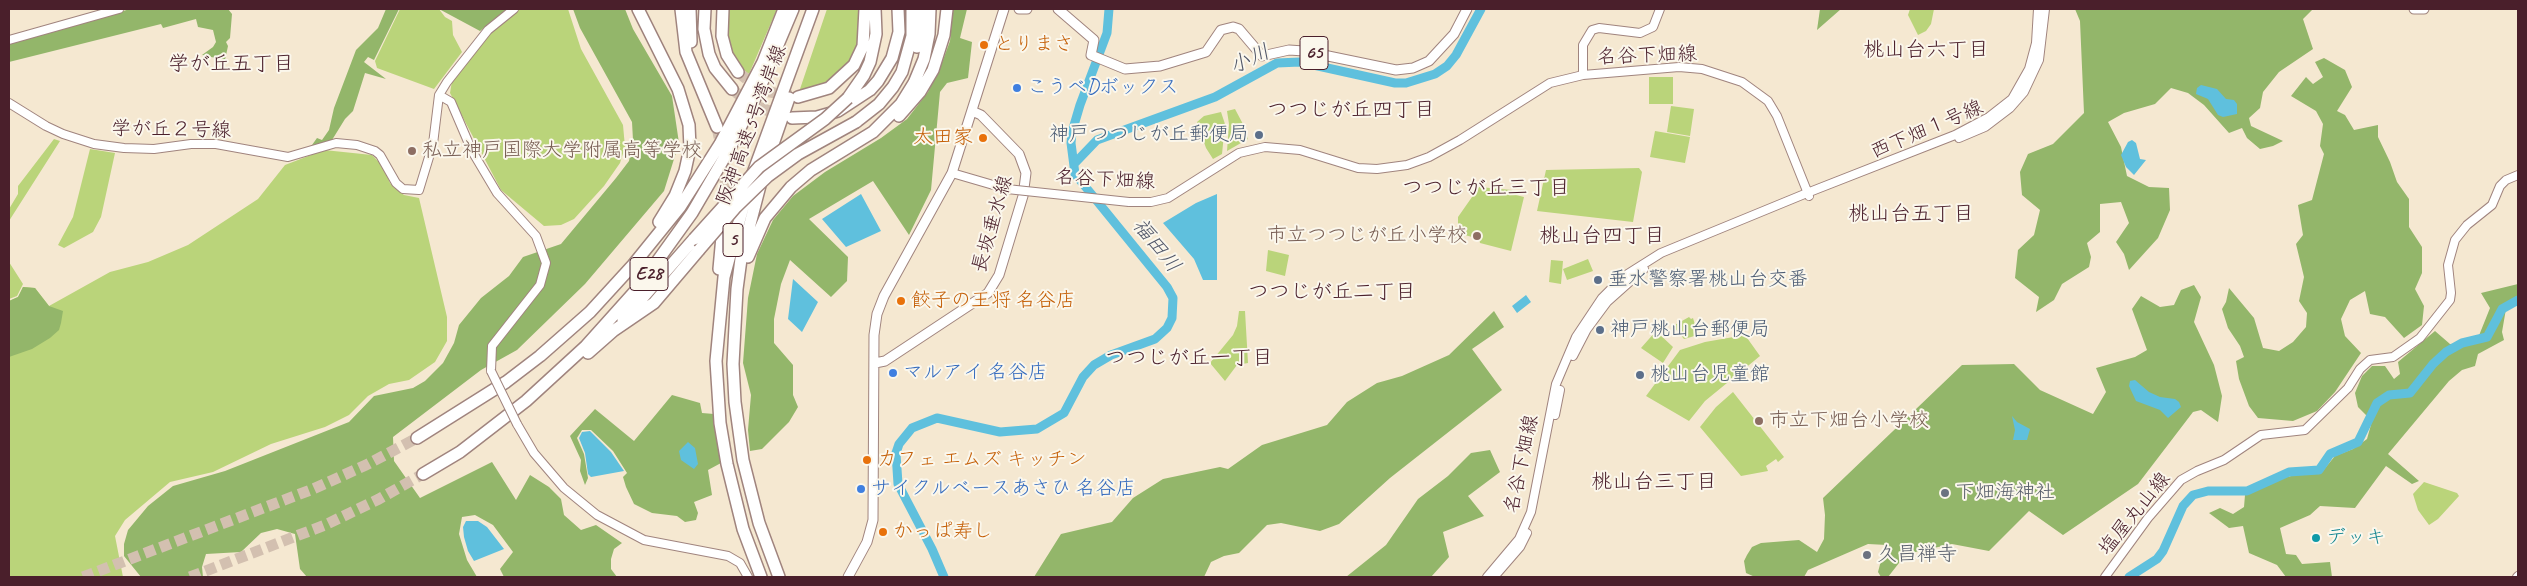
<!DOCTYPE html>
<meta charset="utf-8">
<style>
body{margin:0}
#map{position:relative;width:2527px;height:586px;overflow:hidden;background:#f5e8d1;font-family:Caveat,sans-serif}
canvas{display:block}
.frame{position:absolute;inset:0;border:10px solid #4a1f2b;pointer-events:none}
</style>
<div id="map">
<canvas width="2527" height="586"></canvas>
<div class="frame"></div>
</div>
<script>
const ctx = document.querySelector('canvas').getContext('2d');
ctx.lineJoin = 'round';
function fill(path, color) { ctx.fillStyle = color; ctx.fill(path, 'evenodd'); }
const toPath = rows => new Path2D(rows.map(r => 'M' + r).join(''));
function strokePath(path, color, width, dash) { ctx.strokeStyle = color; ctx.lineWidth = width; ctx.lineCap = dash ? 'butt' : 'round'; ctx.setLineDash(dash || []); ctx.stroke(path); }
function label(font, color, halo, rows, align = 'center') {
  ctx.font = font + ' Caveat,"Klee One",sans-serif'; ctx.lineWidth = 4; ctx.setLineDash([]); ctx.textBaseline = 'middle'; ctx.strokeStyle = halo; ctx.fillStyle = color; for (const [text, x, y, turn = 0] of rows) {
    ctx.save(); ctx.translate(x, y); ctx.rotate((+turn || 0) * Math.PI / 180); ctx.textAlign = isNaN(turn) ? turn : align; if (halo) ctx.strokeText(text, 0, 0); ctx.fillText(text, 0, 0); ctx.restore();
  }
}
fill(toPath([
 [400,9,439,9,445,17,452,21,453,35,462,52,434,89,377,68,375,61],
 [519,9,568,9,581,49,623,125,625,147,620,163,604,186,574,219,561,225,544,226,501,190,450,93,452,81,475,51,492,31],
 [727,9,777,9,749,74,738,66,729,49,726,29],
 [827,9,862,9,857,51,841,76,810,92,800,89],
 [1910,9,1934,9,1931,24,1926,31,1918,35,1908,15],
 [1649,77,1673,77,1673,104,1649,104],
 [1671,106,1694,109,1690,136,1667,132],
 [1235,109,1244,126,1248,139,1227,151,1229,124,1227,111],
 [1221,112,1225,124,1222,154,1213,159,1206,148,1197,122,1204,116],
 [1655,131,1690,137,1685,163,1650,157],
 [54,139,60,141,9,221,9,209,18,194,18,186],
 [90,149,115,153,101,217,93,232,64,248,58,245,73,217],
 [324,150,372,155,383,166,390,183,404,195,419,198,447,317,447,341,435,362,409,380,389,384,368,396,349,415,325,427,271,444,213,472,170,482,125,520,115,536,123,577,9,577,9,301,18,297,23,287,35,288,49,306,110,272,148,262,188,245,258,199,285,165],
 [1639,168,1642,172,1633,222,1537,211,1546,170],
 [1479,187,1512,190,1512,194,1524,197,1511,251,1480,243,1479,239,1458,233,1458,217],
 [1268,250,1289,255,1285,276,1266,271],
 [1588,259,1593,271,1567,280,1563,269],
 [1551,260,1563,261,1561,284,1549,282],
 [9,262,23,284,17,296,9,299],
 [1239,311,1245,311,1248,363,1237,365,1225,381,1210,363,1233,335,1237,326],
 [1689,317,1691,319,1693,318,1698,335,1684,339,1673,326],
 [1656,331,1673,347,1663,363,1641,348],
 [1745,335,1760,356,1705,401,1689,421,1646,396,1680,350,1705,342],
 [1733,392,1784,457,1778,462,1776,459,1766,466,1768,471,1741,476,1700,427,1716,407],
 [2424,482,2457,493,2459,496,2438,519,2429,525,2418,510,2413,494]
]), '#bad47a');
fill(toPath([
 [130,9,228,9,232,14,230,38,226,42,228,46,225,60,202,55,213,47,216,42,213,30,198,27,196,19,163,28,161,24,9,62,9,44],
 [386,9,399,9,374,60,368,57,364,62,386,79,365,73,353,111,345,119,332,140,327,144,312,145,317,138,322,140,329,130,334,108,356,50,378,28],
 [439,9,507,9,480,31],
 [573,9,625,9,633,29,672,96,679,143,664,191,585,284,517,350,481,370,393,437,394,461,420,498,492,462,516,500,530,475,549,487,561,499,564,515,581,530,596,525,622,543,614,549,611,559,611,569,617,577,504,577,500,569,513,552,493,525,475,515,462,517,459,534,467,560,477,577,307,577,300,569,295,534,277,529,261,533,241,552,206,554,202,567,203,577,141,577,124,556,124,544,128,530,148,506,173,486,225,471,349,422,374,396,413,388,425,381,443,363,454,343,459,325,481,298,509,276,523,257,561,244,616,178,629,161,633,140,632,122,580,28],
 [953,9,967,9,960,38,972,42,968,78,947,83,940,92,931,190,909,235,873,181,809,219,848,257,847,281,831,297,790,260,781,284,774,319,774,343,793,365,793,395,798,407,789,422,762,449,750,451,748,430,751,395,743,363,748,298,757,254,773,220,793,196,825,172,881,138,907,119,928,92,943,60,950,41],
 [1820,9,1841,9,1817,30],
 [2075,9,2313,9,2303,19,2313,49,2279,72,2263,92,2260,108,2249,118,2251,126,2283,141,2273,146,2260,149,2247,138,2242,128,2229,133,2204,105,2188,93,2171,88,2155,104,2124,113,2108,122,2121,147,2127,176,2149,187,2169,188,2170,210,2158,238,2129,270,2124,254,2116,242,2129,223,2121,202,2100,204,2100,232,2087,243,2091,257,2089,267,2062,284,2054,300,2036,312,2039,297,2015,278,2018,250,2034,235,2040,210,2022,195,2020,172,2028,154,2053,144,2084,113,2080,21],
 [2324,58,2345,70,2352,87,2337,111,2345,115,2354,130,2378,125,2378,137,2390,162,2397,182,2409,199,2409,227,2422,247,2422,273,2415,289,2424,306,2422,325,2404,338,2385,317,2370,314,2365,291,2350,300,2341,319,2345,336,2361,353,2335,392,2317,411,2293,421,2258,418,2249,406,2239,379,2236,361,2244,357,2240,346,2228,328,2222,309,2226,302,2229,288,2254,318,2263,348,2279,351,2293,342,2306,327,2307,313,2299,301,2304,277,2296,244,2303,235,2298,205,2312,200,2324,154,2320,146,2323,124,2316,111,2291,96,2306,77,2313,84,2323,77,2315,62],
 [2518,284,2518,298,2507,303,2502,332,2504,340,2478,354,2475,366,2462,370,2449,381,2388,454,2419,481,2412,484,2386,466,2355,508,2320,506,2310,515,2280,528,2286,554,2296,555,2302,564,2330,562,2332,577,2286,577,2277,565,2249,553,2243,526,2229,528,2209,513,2220,508,2233,514,2244,507,2245,495,2279,479,2299,474,2321,473,2335,456,2353,449,2367,439,2372,421,2358,407,2355,393,2362,376,2372,366,2385,366,2394,379,2400,374,2398,362,2435,331,2450,344,2476,343,2490,308,2481,293],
 [2194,285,2201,297,2194,322,2214,365,2222,396,2218,422,2201,410,2193,412,2138,484,2063,535,2029,511,1989,551,1952,544,1906,554,1888,577,1881,577,1878,572,1883,553,1887,553,1887,545,1868,544,1808,570,1804,577,1755,577,1746,573,1744,561,1747,555,1752,547,1761,543,1799,540,1817,552,1824,539,1825,515,1823,498,1962,365,2014,364,2040,390,2093,414,2106,392,2096,368,2135,357,2147,350,2132,309,2141,296,2160,307,2174,305,2181,290],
 [23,287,35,288,49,306,63,311,61,323,59,330,50,338,32,349,9,357,9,301,18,297],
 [1494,311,1504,327,1472,349,1502,390,1390,478,1339,524,1320,531,1281,523,1267,525,1239,553,1224,556,1211,562,1204,577,1034,577,1061,534,1112,522,1133,498,1163,479,1220,467,1228,469,1262,445,1327,425,1347,402,1377,383,1402,376,1449,355],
 [672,395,700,403,702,413,714,414,721,463,708,470,712,495,694,502,698,513,696,520,685,522,677,516,652,513,634,504,626,487,623,477,627,473,613,451,591,430,582,430,577,438,584,454,588,478,585,485,580,471,581,460,570,436,595,409,634,441],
 [1490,450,1500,472,1468,496,1484,516,1443,532,1449,557,1431,577,1346,577,1386,545,1418,499,1448,476,1471,453]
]), '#93b66a');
fill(toPath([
 [2201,85,2217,89,2226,99,2234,100,2237,104,2237,114,2223,117,2218,115,2208,99,2196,94,2197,88],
 [2132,140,2136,143,2140,159,2146,160,2134,175,2126,167,2121,155,2128,142],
 [861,194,881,231,846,247,822,219],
 [1217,194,1217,280,1203,280,1194,259,1163,223,1196,203],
 [793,279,818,302,802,332,788,319],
 [1526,295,1531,302,1517,313,1512,306],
 [2135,380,2149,392,2160,397,2175,399,2179,402,2181,407,2168,418,2160,410,2136,401,2129,386,2130,381],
 [2012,416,2017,422,2030,429,2027,440,2013,440,2015,430],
 [590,431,611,452,624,471,591,477,588,474,585,453,579,438,582,432],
 [688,442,695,448,698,464,694,469,681,460,679,451],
 [466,521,478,521,487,527,504,549,474,561,468,551,464,537,463,527]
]), '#5fc0dd');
strokePath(toPath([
 [1074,164,1097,140,1215,97,1277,63,1300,62,1395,83,1406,83,1435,74,1447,66,1456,55,1481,9],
 [944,577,932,549,898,484,896,453,899,444,912,428,937,418,1000,432,1037,429,1064,413,1083,377,1094,365,1111,355,1155,339,1167,328,1172,318,1173,298,1167,287,1075,174,1071,143,1072,132,1080,105,1107,33,1109,9],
 [2129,577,2157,559,2163,551,2183,506,2193,495,2208,491,2247,491,2289,472,2319,470,2330,454,2358,442,2377,403,2389,395,2410,393,2433,364,2446,352,2462,343,2487,337,2502,309,2518,300]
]), '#5fc0dd', 9);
strokePath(toPath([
 [738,72,755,86,765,91,791,96],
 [732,89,750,104,783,116],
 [717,127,724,163,726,193],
 [83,577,313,489,366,465,417,438],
 [190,577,325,525,379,499,423,474]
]), '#d3c0b0', 11, [11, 5.5]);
const minor = toPath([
 [9,40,119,9],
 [1583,75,1583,45,1592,30,1599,28,1640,33,1653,27,1660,9],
 [439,95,451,102,472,151,497,193,536,236,546,263,540,285,492,346,491,371],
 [9,103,46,126,63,134,94,144,124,148,154,149,191,144,216,144,288,157,336,143,357,145,375,151,380,155,396,183,403,189,419,190,433,144,439,95,447,82,488,30,514,9],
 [1959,138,1985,127,2010,108,2024,92,2039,60,2045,9],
 [952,173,1007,189],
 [1129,202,1151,202,1168,198,1239,153,1265,147,1300,150,1358,168,1377,169,1407,165,1429,157,1460,140,1550,83,1583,75,1679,67,1702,69,1742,82,1768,101,1777,116,1809,196],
 [1573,356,1587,329,1607,302,1644,269],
 [1555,415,1560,390],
 [517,424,534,453,564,488,597,515,644,540,728,556,740,563,748,577],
 [1487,577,1519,539,1531,512,1556,384,1576,337,1602,298,1623,277,1661,253,1807,193,1955,135,1989,117,2012,99,2029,69,2036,43,2038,9],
 [1494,577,1520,547,1527,533],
 [2105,577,2148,518,2181,480,2197,471,2224,460,2261,435,2305,430,2348,388,2360,369,2370,360,2393,357,2420,338,2450,300,2451,293,2448,265,2455,240,2467,225,2492,205,2500,186,2506,180,2518,175],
 [2517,577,2518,576]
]);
const major = toPath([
 [1019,9,1027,9],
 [1058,9,1094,40,1091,55,1125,69,1160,66,1206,52,1221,30,1233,27,1239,29,1262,56,1289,50,1304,51,1396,70,1413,68,1429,61,1454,34,1467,9],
 [2414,9,2424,9],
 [875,363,885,361,988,293,999,275,1023,196,1026,173,1019,154,981,115,972,111],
 [848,577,867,542,873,520,874,335,877,314,884,296,952,173,1004,9]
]);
const highway = toPath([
 [638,9,678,89,689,125,690,148,685,171,675,196,659,222],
 [681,9,686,52,717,127],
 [690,9,691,42],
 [705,9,704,29,709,54,715,68,732,89],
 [723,9,722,36,727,55,738,72],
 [917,47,921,9],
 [798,97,829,88,854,65,863,46,865,9],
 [848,98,864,75,870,62,876,34,875,9],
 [899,116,920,92,933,70,944,35,947,9],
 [792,118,817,117,838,111,870,90,878,81,892,58,899,32,898,9],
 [856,122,879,104,893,87,902,72,912,36,912,9],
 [752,176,813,9],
 [746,196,724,277,716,361,720,423,727,464,743,529,761,577],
 [748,257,765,218,791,187,811,170,873,132,901,104,914,83,924,59,929,34,930,9],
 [719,269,726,193],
 [623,320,694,239],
 [588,353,613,331,654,303,699,250],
 [417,438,506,382,540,356,590,312,633,265,680,207,720,144,763,62,784,9],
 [423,474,460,452,526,401,586,346,638,288,692,213,730,148,758,92,793,9],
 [779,577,759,523,743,460,735,402,733,364,737,289,741,259,764,170,789,98]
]);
strokePath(minor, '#a0847e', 10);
strokePath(major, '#a0847e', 11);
strokePath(highway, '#a0847e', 14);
strokePath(minor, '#fff', 8);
strokePath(major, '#fff', 9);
strokePath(highway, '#fff', 11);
const minorBridge = toPath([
 [1007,189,1129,202],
 [491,371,517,424]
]);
const highwayBridge = toPath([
 [694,239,759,167,825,119,848,98],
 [699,250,736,207,768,176,798,154,856,122]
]);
strokePath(minorBridge, '#a0847e', 10, []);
strokePath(highwayBridge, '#a0847e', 14, []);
strokePath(minorBridge, '#fff', 8);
strokePath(highwayBridge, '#fff', 11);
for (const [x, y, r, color] of [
 [984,45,5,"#e8710a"],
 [1017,88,5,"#3f7fe0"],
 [1259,135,5,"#5c6f8a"],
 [983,138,5,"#e8710a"],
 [412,151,5,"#8d6e63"],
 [1477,236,5,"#8d6e63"],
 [1598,280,5,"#5c6f8a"],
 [901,301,5,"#e8710a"],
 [1600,330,5,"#5c6f8a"],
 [893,373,5,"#3f7fe0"],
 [1640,375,5,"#5c6f8a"],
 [1759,421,5,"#8d6e63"],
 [867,460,5,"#e8710a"],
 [861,489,5,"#3f7fe0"],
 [1945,493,5,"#6b7280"],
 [883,532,5,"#e8710a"],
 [2316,538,5,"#0f9aa8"],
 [1867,555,5,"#6b7280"]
]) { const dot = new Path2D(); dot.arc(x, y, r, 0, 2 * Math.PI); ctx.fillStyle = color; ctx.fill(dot); strokePath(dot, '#fbf7ec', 2); }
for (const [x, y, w] of [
 [1314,53,28],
 [733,240,20],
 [649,274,38]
]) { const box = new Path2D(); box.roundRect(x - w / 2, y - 16.5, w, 33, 4); ctx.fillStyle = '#fbf7ec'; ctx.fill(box); strokePath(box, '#4a1f2b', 1); }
label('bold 19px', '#4a1f2b', null, [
 ["65",1314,53],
 ["5",733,240],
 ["E28",649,274]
]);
label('20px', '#c56008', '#fbf7ec', [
 ["とりまさ",994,45],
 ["太田家",973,138,"right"],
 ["餃子の王将 名谷店",911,301],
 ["カフェ エムズ キッチン",877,460],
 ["かっぱ寿し",893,532]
], 'left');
label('20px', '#4a1f2b', '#fbf7ec', [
 ["名谷下畑線",1647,56,-2],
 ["阪神高速5号湾岸線",752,125,-70],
 ["学が丘２号線",171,130,1],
 ["西下畑１号線",1927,130,-23],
 ["名谷下畑線",1105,180,3],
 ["長坂垂水線",993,224,-74],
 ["名谷下畑線",1522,464,-78],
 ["塩屋丸山線",2135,514,-51]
]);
label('20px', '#366cbe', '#fbf7ec', [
 ["こうべDボックス",1027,88],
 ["マルアイ 名谷店",903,373],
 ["サイクルベースあさひ 名谷店",871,489]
], 'left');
label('20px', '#4e5e75', '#fbf7ec', [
 ["神戸つつじが丘郵便局",1249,135,"right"],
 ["垂水警察署桃山台交番",1608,280],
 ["神戸桃山台郵便局",1610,330],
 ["桃山台児童館",1650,375]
], 'left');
label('20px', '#785e54', '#fbf7ec', [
 ["私立神戸国際大学附属高等学校",422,151],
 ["市立つつじが丘小学校",1467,236,"right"],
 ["市立下畑台小学校",1769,421]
], 'left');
label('20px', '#5b616d', '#fbf7ec', [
 ["下畑海神社",1955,493],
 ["久昌禅寺",1877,555]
], 'left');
label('20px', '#0d838f', '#fbf7ec', [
 ["デッキ",2326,538]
], 'left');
label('21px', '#4a1f2b', '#fbf7ec', [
 ["桃山台六丁目",1926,50],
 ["学が丘五丁目",231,64],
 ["つつじが丘四丁目",1351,110],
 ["つつじが丘三丁目",1486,188],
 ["桃山台五丁目",1911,214],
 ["桃山台四丁目",1602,236],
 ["つつじが丘二丁目",1332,292],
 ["つつじが丘一丁目",1189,358],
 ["桃山台三丁目",1654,482]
]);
label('italic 21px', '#515769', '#fbf7ec', [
 ["小川",1250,60,-25],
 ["福田川",1156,246,51]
]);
</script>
